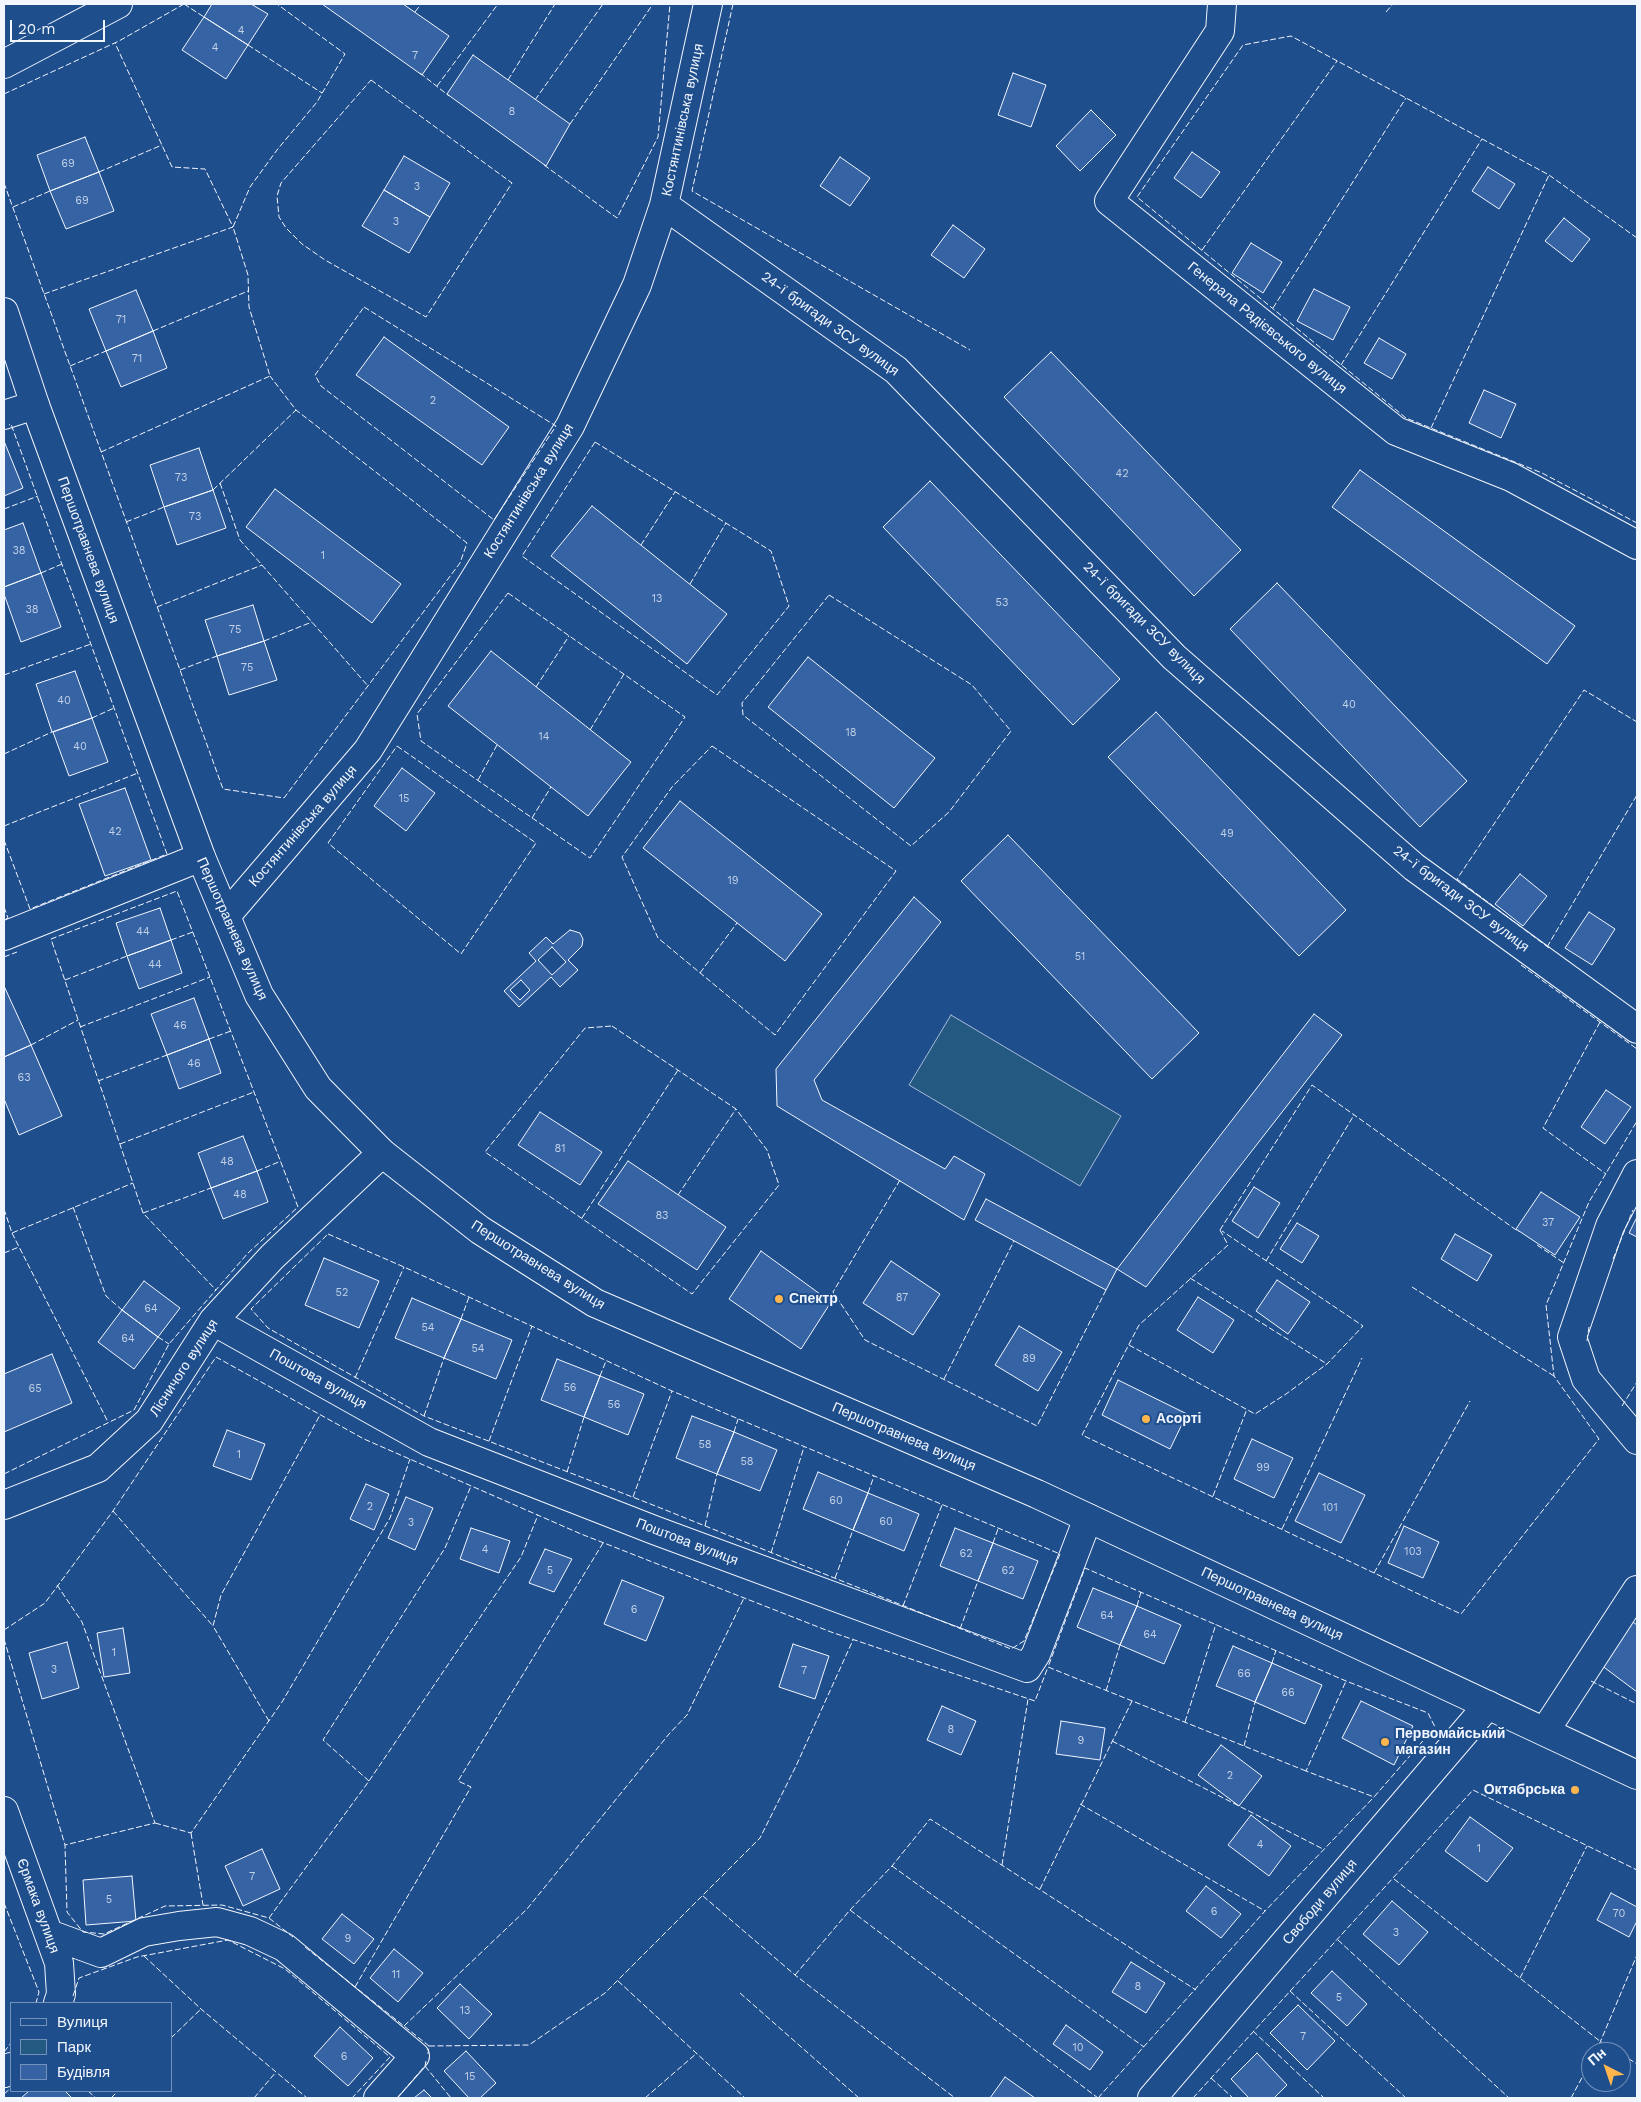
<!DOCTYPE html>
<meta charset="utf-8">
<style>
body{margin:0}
#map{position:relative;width:1641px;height:2102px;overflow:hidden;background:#1f4e8c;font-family:"Work Sans",sans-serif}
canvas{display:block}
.frame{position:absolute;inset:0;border:5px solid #f2f6ff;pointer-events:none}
.legend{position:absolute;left:10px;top:2002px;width:162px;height:90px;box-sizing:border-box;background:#1f4e8c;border:1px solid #7391ba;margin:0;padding:6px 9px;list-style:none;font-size:15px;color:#f2f6ff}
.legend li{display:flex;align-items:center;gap:10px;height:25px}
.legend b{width:25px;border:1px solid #7391ba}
.north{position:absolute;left:1581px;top:2042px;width:50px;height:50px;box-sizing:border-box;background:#1f4e8c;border:1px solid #7391ba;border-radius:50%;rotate:319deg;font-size:14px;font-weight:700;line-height:20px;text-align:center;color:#f2f6ff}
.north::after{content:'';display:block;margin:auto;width:18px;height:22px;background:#ffb74d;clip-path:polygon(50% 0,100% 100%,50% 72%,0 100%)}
.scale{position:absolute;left:10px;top:20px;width:95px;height:22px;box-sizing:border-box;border:2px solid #f2f6ff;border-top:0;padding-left:6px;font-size:15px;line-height:18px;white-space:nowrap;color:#f2f6ff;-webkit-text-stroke:4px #1f4e8c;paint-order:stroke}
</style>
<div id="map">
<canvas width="1641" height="2102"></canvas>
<div class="frame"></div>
<ul class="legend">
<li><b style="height:6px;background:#1f4e8c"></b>Вулиця</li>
<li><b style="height:14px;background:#245a82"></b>Парк</li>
<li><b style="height:14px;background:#3563a3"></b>Будівля</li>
</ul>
<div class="north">Пн</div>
<div class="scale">20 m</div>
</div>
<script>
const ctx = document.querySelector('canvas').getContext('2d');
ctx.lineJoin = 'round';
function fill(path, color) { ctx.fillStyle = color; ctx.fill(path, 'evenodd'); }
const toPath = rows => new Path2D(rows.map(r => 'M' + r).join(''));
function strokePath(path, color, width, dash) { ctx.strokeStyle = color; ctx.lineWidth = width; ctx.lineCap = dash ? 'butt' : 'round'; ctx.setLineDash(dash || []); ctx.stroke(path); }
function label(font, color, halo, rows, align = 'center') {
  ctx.font = font + ' "Work Sans",sans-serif'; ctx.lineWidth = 4; ctx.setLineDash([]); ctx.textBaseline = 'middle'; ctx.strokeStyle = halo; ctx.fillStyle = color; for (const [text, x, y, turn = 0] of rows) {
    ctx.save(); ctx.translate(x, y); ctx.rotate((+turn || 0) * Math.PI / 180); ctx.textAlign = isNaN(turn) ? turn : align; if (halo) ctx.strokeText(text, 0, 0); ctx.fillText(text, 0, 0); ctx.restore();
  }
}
const green = toPath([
 [951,1015,1121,1116,1080,1186,909,1085,951,1015]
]);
fill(green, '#245a82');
strokePath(green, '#a8bbd7', 1);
const building = toPath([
 [212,4,251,4,268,14,248,45,204,17,212,4],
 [322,4,403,4,449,36,422,75,322,4],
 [204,17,248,45,226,79,182,50,204,17],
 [473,55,570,124,546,166,447,94,473,55],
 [1013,73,1046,85,1031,127,998,115,1013,73],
 [1091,110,1116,135,1080,171,1056,146,1091,110],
 [85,137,99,172,50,191,37,155,85,137],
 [1192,152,1220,172,1201,198,1174,178,1192,152],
 [404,156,450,183,430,217,384,190,404,156],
 [840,157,870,178,850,206,820,186,840,157],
 [1488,167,1515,184,1499,209,1472,191,1488,167],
 [99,172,114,211,66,229,50,191,99,172],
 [384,190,430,217,409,253,362,226,384,190],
 [1564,218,1590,239,1572,262,1545,241,1564,218],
 [953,225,985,249,964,278,931,255,953,225],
 [1251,243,1282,262,1263,293,1232,273,1251,243],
 [1314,289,1350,307,1333,340,1297,321,1314,289],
 [136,290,153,331,106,351,89,309,136,290],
 [153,331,167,368,121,387,106,351,153,331],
 [384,337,509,427,482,465,356,375,384,337],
 [1379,338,1406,354,1392,379,1364,363,1379,338],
 [1051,352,1241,550,1194,596,1004,397,1051,352],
 [1484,390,1516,404,1501,438,1469,423,1484,390],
 [4,441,23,488,4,496,4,441],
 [199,448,213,490,164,507,150,465,199,448],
 [1360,470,1575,626,1547,664,1332,507,1360,470],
 [930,481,1120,679,1073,725,883,527,930,481],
 [275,489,401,584,372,623,246,527,275,489],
 [213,490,226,528,177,545,164,507,213,490],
 [592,506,727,614,687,664,551,556,592,506],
 [23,523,41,573,4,587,4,530,23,523],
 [41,573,61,627,21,642,4,594,4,587,41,573],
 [1277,583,1467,781,1420,827,1230,629,1277,583],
 [253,605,264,641,217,656,205,620,253,605],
 [264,641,277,680,229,695,217,656,264,641],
 [491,651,631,762,588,816,448,706,491,651],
 [808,657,935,758,894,808,768,707,808,657],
 [75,671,92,718,52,732,36,684,75,671],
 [1156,712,1346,910,1299,956,1108,757,1156,712],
 [92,718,108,762,69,776,53,732,92,718],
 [402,768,435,793,406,831,374,806,402,768],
 [125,788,151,860,105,876,79,804,125,788],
 [680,801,822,914,785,961,643,848,680,801],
 [1008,835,1199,1033,1152,1079,961,881,1008,835],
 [1520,874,1547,896,1523,926,1495,904,1520,874],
 [914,897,941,922,814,1080,822,1100,945,1169,954,1156,985,1174,964,1220,777,1106,776,1069,914,897],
 [160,908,171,940,127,956,116,923,160,908],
 [1589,912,1615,929,1592,965,1565,948,1589,912],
 [570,930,580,933,583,939,582,946,568,960,578,970,560,987,551,977,519,1007,504,991,536,961,529,953,546,937,553,944,570,930],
 [171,940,182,973,139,989,127,956,171,940],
 [552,947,566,962,552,975,538,960,552,947],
 [521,980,530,990,520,1000,510,990,521,980],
 [4,986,31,1045,4,1057,4,986],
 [194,998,209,1039,167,1055,151,1014,194,998],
 [1314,1014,1342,1035,1146,1287,1117,1269,1314,1014],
 [209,1039,221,1073,179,1089,167,1055,209,1039],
 [31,1045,62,1116,19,1135,4,1099,4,1057,31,1045],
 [1606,1090,1631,1107,1605,1144,1581,1127,1606,1090],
 [540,1112,602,1152,580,1185,518,1145,540,1112],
 [243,1136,257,1171,211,1188,198,1153,243,1136],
 [628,1161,726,1227,697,1270,598,1204,628,1161],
 [257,1171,268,1202,223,1219,211,1188,257,1171],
 [1254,1187,1280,1203,1258,1238,1232,1221,1254,1187],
 [1541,1192,1580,1217,1555,1255,1516,1229,1541,1192],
 [986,1199,1117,1269,1106,1290,975,1220,986,1199],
 [1637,1217,1637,1237,1629,1233,1637,1217],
 [1297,1223,1319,1236,1302,1263,1280,1249,1297,1223],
 [1455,1234,1492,1255,1477,1281,1441,1259,1455,1234],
 [761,1251,831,1302,801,1349,729,1299,761,1251],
 [324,1258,379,1281,359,1328,305,1305,324,1258],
 [891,1261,940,1294,913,1335,863,1303,891,1261],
 [1277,1280,1310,1302,1288,1334,1256,1311,1277,1280],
 [144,1281,180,1308,158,1337,122,1310,144,1281],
 [1198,1297,1234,1320,1213,1353,1177,1330,1198,1297],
 [412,1298,461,1319,444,1358,395,1338,412,1298],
 [122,1310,158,1337,134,1369,98,1342,122,1310],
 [461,1319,512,1340,496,1379,444,1358,461,1319],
 [1019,1326,1062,1352,1038,1391,995,1365,1019,1326],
 [52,1354,72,1403,4,1432,4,1374,52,1354],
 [557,1359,600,1376,584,1417,541,1400,557,1359],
 [600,1376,644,1394,628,1435,584,1417,600,1376],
 [1118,1380,1187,1414,1170,1449,1102,1415,1118,1380],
 [692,1416,734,1432,717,1474,676,1458,692,1416],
 [227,1430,265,1444,251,1480,213,1466,227,1430],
 [734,1432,777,1450,760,1491,717,1474,734,1432],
 [1252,1439,1293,1458,1274,1498,1234,1479,1252,1439],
 [818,1472,868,1493,853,1530,803,1509,818,1472],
 [1319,1473,1365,1495,1341,1543,1295,1521,1319,1473],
 [366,1484,389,1494,374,1530,350,1519,366,1484],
 [868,1493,919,1514,904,1551,853,1530,868,1493],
 [406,1497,433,1508,415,1550,388,1538,406,1497],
 [1404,1526,1439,1542,1423,1578,1388,1563,1404,1526],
 [471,1528,510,1541,499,1573,460,1559,471,1528],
 [955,1528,993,1543,978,1581,940,1566,955,1528],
 [993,1543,1038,1561,1023,1599,978,1581,993,1543],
 [545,1549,572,1559,554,1592,529,1583,545,1549],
 [622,1580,664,1597,646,1641,604,1624,622,1580],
 [1093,1588,1137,1606,1120,1645,1077,1627,1093,1588],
 [1137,1606,1181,1625,1164,1664,1120,1645,1137,1606],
 [1629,1619,1637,1625,1637,1692,1597,1662,1629,1619],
 [123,1628,130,1673,104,1677,97,1633,123,1628],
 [67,1642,79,1688,42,1699,29,1653,67,1642],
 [793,1644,829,1656,815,1699,779,1687,793,1644],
 [1233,1646,1272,1663,1255,1702,1216,1686,1233,1646],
 [1272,1663,1322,1685,1305,1724,1255,1702,1272,1663],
 [1361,1701,1413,1726,1394,1765,1342,1738,1361,1701],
 [942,1706,976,1721,961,1755,927,1740,942,1706],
 [1061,1721,1105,1728,1100,1760,1056,1754,1061,1721],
 [1221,1745,1262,1776,1239,1806,1198,1775,1221,1745],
 [1251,1815,1291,1846,1269,1876,1228,1845,1251,1815],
 [1470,1817,1513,1848,1487,1882,1445,1851,1470,1817],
 [262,1849,280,1889,243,1906,225,1866,262,1849],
 [132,1876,136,1921,86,1925,83,1880,132,1876],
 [1206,1886,1241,1914,1221,1938,1186,1911,1206,1886],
 [1611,1893,1637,1907,1637,1921,1629,1937,1597,1920,1611,1893],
 [1392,1901,1428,1932,1399,1965,1363,1934,1392,1901],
 [342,1914,374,1939,354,1964,322,1939,342,1914],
 [394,1949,423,1973,398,2002,370,1978,394,1949],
 [1131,1962,1165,1983,1146,2013,1112,1992,1131,1962],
 [1332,1971,1367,2004,1347,2026,1311,1993,1332,1971],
 [460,1984,492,2014,469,2039,437,2008,460,1984],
 [1298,2005,1335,2041,1307,2070,1270,2033,1298,2005],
 [1066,2025,1103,2052,1090,2070,1053,2044,1066,2025],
 [340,2027,373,2058,348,2086,314,2056,340,2027],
 [466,2051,496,2083,480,2098,469,2098,444,2071,466,2051],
 [1257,2053,1287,2085,1274,2098,1249,2098,1231,2079,1257,2053],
 [1005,2077,1035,2098,990,2098,1005,2077],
 [424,2090,432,2098,414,2098,424,2090],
 [29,2091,65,2091,72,2098,21,2098,29,2091]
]);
fill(building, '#3563a3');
strokePath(building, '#f2f6ff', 1);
const street = toPath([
 [1222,4,1220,31,1109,201,1396,431,1511,477,1637,545],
 [4,64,118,4],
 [664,205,896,370,1174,657,1414,867,1637,1029],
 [4,415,35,405],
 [226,916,368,750,570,426,637,285,664,205,708,4],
 [4,936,201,857],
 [1637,1174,1610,1226,1572,1337,1586,1379,1637,1440],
 [213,1321,429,1442,654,1530,1027,1668,1036,1654,1088,1518],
 [4,1505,98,1468,149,1421,213,1321,272,1257,382,1153],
 [1545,1731,1637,1590],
 [4,1811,59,1963,61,1994,58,2003],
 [49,1934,101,1953,144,1932,179,1926,217,1922,250,1931,284,1947,415,2056,378,2098],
 [4,2073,11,2067]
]);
const secondary = toPath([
 [1152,2098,1488,1705]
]);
const primary = toPath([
 [4,312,35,405,201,857,259,995,318,1088,382,1153,480,1230,595,1303,1037,1494,1637,1775]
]);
strokePath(street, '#f2f6ff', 30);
strokePath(secondary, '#f2f6ff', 30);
strokePath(primary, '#f2f6ff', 30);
strokePath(street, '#1f4e8c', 28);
strokePath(secondary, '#1f4e8c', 28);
strokePath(primary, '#1f4e8c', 28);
strokePath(toPath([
 [184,4,204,17],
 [733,4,692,191,970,350],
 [415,12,421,4],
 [1386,12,1393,4],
 [248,45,322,93],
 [420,73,449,96],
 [371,80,512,183,426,317,325,260,302,244,286,228,279,217,277,196,281,183,371,80],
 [508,80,555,4],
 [437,86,498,4],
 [4,94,119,41,184,4],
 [535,100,603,4],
 [570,124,653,4],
 [544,165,617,218,658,137,670,4],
 [99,172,162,145],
 [4,183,223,789,284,798,460,563,467,543,296,410,270,376],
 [13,207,50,191],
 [1637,238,1549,175,1291,36,1243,45,1137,197,1406,418,1542,473,1637,523],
 [1202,250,1337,61],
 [44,294,233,227,205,169,172,167,115,43],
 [364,307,556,426,494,520,321,386,315,375,364,307],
 [1273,308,1406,98],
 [153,331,248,291],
 [1341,365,1482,139],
 [70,366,106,351],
 [1431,428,1549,175],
 [595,442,771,551,789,606,717,695,522,556,595,442],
 [101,452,270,376,249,307,248,275,233,227,250,187,277,150,317,102,345,54,277,4],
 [220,483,240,540,368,686],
 [213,490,296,410],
 [4,509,38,496],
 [126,522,164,507],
 [641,545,675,492],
 [41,573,62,564],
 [690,584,726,523],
 [508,593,685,717,590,858,421,741,417,714,508,593],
 [829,595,972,685,1011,731,949,812,911,846,743,715,742,703,829,595],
 [157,607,262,565],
 [264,641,312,622],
 [180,670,217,656],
 [4,675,91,644],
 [536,687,569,636],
 [92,718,114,708],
 [590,730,624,674],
 [397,746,536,843,461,954,328,843,397,746],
 [712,746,896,871,775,1035,658,938,622,857,672,787,712,746],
 [4,754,52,732],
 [478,780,497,745],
 [532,818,551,787],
 [4,826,138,773],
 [4,840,30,909,167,854,11,424,9,425],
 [4,907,8,918,4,920],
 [171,940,193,932],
 [1547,947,1637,795],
 [1549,948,1457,879,1584,690,1637,722],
 [4,957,17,952],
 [1521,965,1637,1049],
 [700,973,737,923],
 [65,980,127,956],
 [1600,1022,1543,1128,1606,1174],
 [612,1026,736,1109,767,1150,779,1185,692,1294,485,1152,585,1028,612,1026],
 [80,1027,210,977],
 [209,1039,231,1031],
 [31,1045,78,1020],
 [98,1081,167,1055],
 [120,1144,254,1092],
 [257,1171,281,1161],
 [900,1180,833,1292,865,1340,1037,1426,1106,1290],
 [678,1195,736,1109],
 [73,1207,106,1296,122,1310],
 [4,1209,12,1233,133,1183],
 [143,1213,211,1188],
 [582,1218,678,1070],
 [1220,1230,1228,1245,1139,1325,1082,1435,1461,1614,1599,1439,1554,1376,1546,1305,1589,1202,1637,1121],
 [1220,1230,1312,1085,1519,1232],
 [12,1233,108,1422],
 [328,1234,404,1267,672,1391,1060,1554,1024,1641,1011,1649,653,1505,424,1416,268,1328,251,1309,328,1234],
 [1537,1245,1564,1263],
 [4,1253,19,1247],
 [1613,1259,1633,1210],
 [1266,1261,1354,1115],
 [1190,1278,1327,1364],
 [1412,1287,1554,1376],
 [461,1319,469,1297],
 [158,1337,169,1344],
 [1587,1341,1589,1327],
 [1129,1345,1255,1414,1286,1394,1327,1364,1363,1326,1222,1231],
 [600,1376,606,1361],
 [355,1378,404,1267],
 [944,1379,1014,1241],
 [1622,1406,1637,1382],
 [424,1416,444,1358],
 [734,1432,738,1419],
 [489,1441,532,1326],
 [567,1472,584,1417],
 [4,1474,134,1410,169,1344,248,1253,298,1207,177,891,51,939,143,1213,216,1290],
 [868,1493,874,1476],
 [1213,1496,1247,1409],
 [633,1497,672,1391],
 [113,1511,213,1626],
 [705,1526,717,1474],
 [1282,1529,1362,1358],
 [993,1543,998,1529],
 [771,1553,804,1447],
 [1374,1573,1470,1401],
 [835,1578,853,1530],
 [57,1585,82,1622,155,1823,65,1845],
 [903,1606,942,1505],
 [1137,1606,1141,1592],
 [960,1629,978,1581],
 [4,1630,45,1603,113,1511,216,1357,364,1439,581,1534,831,1632,1035,1701,1048,1667],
 [4,1639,65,1845,67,1912,83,1932,104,1934,165,1906,222,1905,269,1918,293,1937],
 [1272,1663,1276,1650],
 [1591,1681,1637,1704],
 [1106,1691,1120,1645],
 [269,1721,213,1626,221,1595,320,1415],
 [1185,1722,1216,1624],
 [1112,1741,1323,1849],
 [1244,1746,1255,1702],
 [1306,1771,1048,1667,1085,1568,1346,1681,1428,1713,1435,1727,1374,1797,1306,1771,1346,1681],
 [369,1781,323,1740,445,1548,471,1486],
 [1080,1804,1265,1911],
 [155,1823,191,1833,282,1702,390,1518,410,1459],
 [191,1833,203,1905],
 [1002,1865,1028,1699],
 [892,1866,1144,2047],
 [1394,1879,1601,2042,1617,2052],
 [1040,1889,1132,1701],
 [703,1896,795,1975,955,2098],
 [4,1903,39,1992,36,2003],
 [850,1910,1098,2098],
 [269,1918,369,1781,521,1557,538,1515],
 [1338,1940,1509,2098],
 [305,1947,429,2046,428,2054],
 [144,1956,201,2009,307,2098],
 [795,1975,850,1910,892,1866,930,1819,1196,1990],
 [1520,1978,1587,1846],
 [618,1981,745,2098],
 [355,1987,471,1787,458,1781,603,1543],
 [1290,1991,1406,2098],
 [740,1993,859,2098],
 [73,1996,79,1978,137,1957,228,1940,285,1969,390,2057,352,2098],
 [404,2026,527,1909,669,1734,687,1715,744,1598],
 [1253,2031,1324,2098],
 [171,2038,201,2009],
 [429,2046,529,2045,605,1993,760,1838,796,1766,853,1640],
 [4,2052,11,2043],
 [1596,2052,1637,1955],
 [1621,2054,1637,2064],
 [425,2066,451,2098],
 [1211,2078,1233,2098],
 [88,2091,96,2098],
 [4,2094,11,2088],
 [111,2098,118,2091],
 [254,2098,276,2072],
 [397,2098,425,2066,426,2061],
 [645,2098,697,2053],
 [1098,2098,1265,1911,1374,1797],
 [1193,2098,1473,1790,1637,1870],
 [1571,2098,1591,2061]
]), '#f2f6ff', 1, [6, 2.5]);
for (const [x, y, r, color] of [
 [779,1299,5,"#ffb74d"],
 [1146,1419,5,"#ffb74d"],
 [1385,1742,5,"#ffb74d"],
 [1575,1790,5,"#ffb74d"]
]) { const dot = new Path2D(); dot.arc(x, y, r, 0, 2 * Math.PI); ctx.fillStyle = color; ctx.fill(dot); strokePath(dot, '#1f4e8c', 2); }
label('11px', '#c3d1e8', null, [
 ["4",241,31],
 ["4",215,48],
 ["7",415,56],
 ["8",512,112],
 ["69",68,164],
 ["3",417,187],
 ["69",82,201],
 ["3",396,222],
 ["71",121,320],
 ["71",137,359],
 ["2",433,401],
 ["42",1122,474],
 ["73",181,478],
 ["73",195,517],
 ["38",19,551],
 ["1",323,556],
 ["13",657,599],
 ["53",1002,603],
 ["38",32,610],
 ["75",235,630],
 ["75",247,668],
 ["40",64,701],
 ["40",1349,705],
 ["18",851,733],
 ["14",544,737],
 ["40",80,747],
 ["15",404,799],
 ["42",115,832],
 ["49",1227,834],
 ["19",733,881],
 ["44",143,932],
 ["51",1080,957],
 ["44",155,965],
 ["46",180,1026],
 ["46",194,1064],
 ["63",24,1078],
 ["81",560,1149],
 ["48",227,1162],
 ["48",240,1195],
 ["83",662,1216],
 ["37",1548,1223],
 ["52",342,1293],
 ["87",902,1298],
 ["64",151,1309],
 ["54",428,1328],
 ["64",128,1339],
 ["54",478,1349],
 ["89",1029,1359],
 ["56",570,1388],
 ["65",35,1389],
 ["56",614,1405],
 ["58",705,1445],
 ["1",239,1455],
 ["58",747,1462],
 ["99",1263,1468],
 ["60",836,1501],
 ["2",370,1507],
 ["101",1330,1508],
 ["60",886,1522],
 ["3",411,1523],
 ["4",485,1550],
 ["103",1413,1552],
 ["62",966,1554],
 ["5",550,1571],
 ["62",1008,1571],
 ["6",634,1610],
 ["64",1107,1616],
 ["64",1150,1635],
 ["1",114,1653],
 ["3",54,1670],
 ["7",804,1671],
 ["66",1244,1674],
 ["66",1288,1693],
 ["8",951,1730],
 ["9",1081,1741],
 ["2",1230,1776],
 ["4",1260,1845],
 ["1",1479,1849],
 ["7",252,1877],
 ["5",109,1900],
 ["6",1214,1912],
 ["70",1619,1914],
 ["3",1396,1933],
 ["9",348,1939],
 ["11",396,1975],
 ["8",1138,1987],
 ["5",1339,1998],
 ["13",465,2011],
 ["7",1303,2037],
 ["10",1078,2048],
 ["6",344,2057],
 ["15",470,2077]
]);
label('14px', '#f2f6ff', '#1f4e8c', [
 ["Костянтинівська вулиця",683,120,-78],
 ["24-ї бригади ЗСУ вулиця",830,324,36],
 ["Генерала Радієвського вулиця",1267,328,39],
 ["Костянтинівська вулиця",529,491,-58],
 ["Першотравнева вулиця",88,550,70],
 ["24-ї бригади ЗСУ вулиця",1144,623,45],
 ["Костянтинівська вулиця",303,826,-49],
 ["24-ї бригади ЗСУ вулиця",1461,899,37],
 ["Першотравнева вулиця",232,929,66],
 ["Першотравнева вулиця",538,1265,32],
 ["Лісничого вулиця",184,1368,-57],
 ["Поштова вулиця",318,1379,29],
 ["Першотравнева вулиця",904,1437,23],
 ["Поштова вулиця",687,1542,21],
 ["Першотравнева вулиця",1272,1604,25],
 ["Свободи вулиця",1320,1902,-50],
 ["Єрмака вулиця",38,1906,70]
]);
label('bold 14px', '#f2f6ff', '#1f4e8c', [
 ["Спектр",789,1299],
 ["Асорті",1156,1419],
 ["Первомайський",1395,1734],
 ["магазин",1395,1750],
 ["Октябрська",1565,1790,"right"]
], 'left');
</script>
